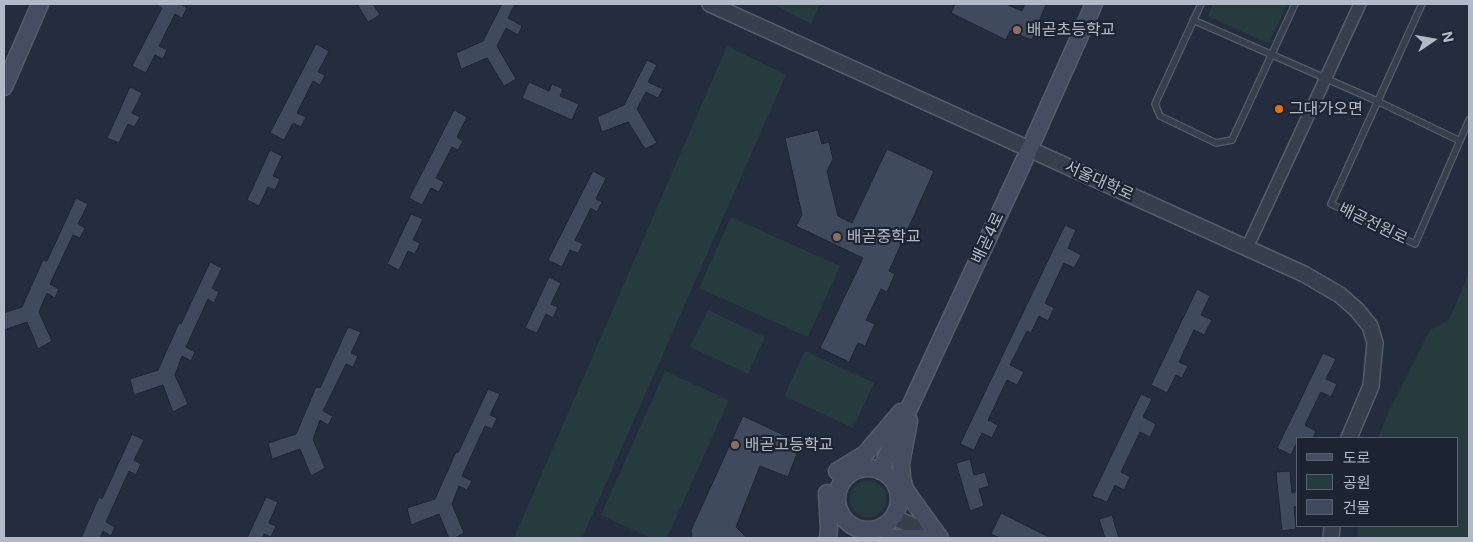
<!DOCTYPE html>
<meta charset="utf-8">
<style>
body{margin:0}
#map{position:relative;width:1473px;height:542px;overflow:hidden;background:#232d3d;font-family:Inter,"Noto Sans KR",sans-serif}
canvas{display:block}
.frame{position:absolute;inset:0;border:5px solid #b2bac8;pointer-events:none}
.legend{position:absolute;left:1296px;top:437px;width:162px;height:90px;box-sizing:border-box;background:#1c2432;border:1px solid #58606e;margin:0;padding:6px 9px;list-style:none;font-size:15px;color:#b2bac8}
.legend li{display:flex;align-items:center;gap:10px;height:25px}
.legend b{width:25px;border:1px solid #58606e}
.north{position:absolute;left:1408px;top:15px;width:50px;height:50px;-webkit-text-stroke:4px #1c2432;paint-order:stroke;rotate:78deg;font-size:14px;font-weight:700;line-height:20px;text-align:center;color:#b2bac8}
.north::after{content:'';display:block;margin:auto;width:18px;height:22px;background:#b2bac8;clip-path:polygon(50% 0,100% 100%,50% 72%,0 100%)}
</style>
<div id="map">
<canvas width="1473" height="542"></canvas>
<div class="frame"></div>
<ul class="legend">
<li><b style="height:6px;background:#454e60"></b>도로</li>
<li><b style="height:14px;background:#253b3e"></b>공원</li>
<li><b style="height:14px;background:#3f4b5c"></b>건물</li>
</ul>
<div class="north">N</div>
</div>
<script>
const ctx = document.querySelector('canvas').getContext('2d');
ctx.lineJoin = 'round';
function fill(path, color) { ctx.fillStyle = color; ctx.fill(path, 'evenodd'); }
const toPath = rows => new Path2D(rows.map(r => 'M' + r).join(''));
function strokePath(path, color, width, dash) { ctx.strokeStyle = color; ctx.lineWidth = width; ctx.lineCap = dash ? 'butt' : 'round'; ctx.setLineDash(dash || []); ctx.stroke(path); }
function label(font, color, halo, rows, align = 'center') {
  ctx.font = font + ' Inter,"Noto Sans KR",sans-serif'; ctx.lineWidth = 4.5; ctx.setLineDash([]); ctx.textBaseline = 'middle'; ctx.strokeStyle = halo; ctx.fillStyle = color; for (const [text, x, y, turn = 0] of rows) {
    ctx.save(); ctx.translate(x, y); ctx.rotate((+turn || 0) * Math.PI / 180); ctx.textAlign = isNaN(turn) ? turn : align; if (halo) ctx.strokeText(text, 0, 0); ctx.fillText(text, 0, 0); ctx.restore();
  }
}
fill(toPath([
 [772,4,820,4,811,24],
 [1213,4,1287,4,1269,44,1208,16],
 [727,46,786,75,582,538,514,538],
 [731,217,840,266,808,337,699,288],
 [1469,273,1469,538,1358,538,1358,526,1457,526,1457,438,1378,438,1388,413,1430,330,1449,320],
 [708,310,765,337,748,374,690,347],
 [805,351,874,383,853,428,784,396],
 [665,371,729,400,667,538,651,538,601,515],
 '850 499a18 18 0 1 1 36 0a18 18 0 1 1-36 0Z'
]), '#253b3e');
const building = toPath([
 [155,4,180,4,187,8,182,18,175,14,159,46,167,50,163,59,155,55,146,73,132,66,162,8,155,4],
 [357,4,373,4,380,15,368,22,357,4],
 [502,4,515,4,508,18,522,26,518,35,506,28,497,46,516,79,504,86,487,58,461,69,456,53,483,41,502,4],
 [955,4,1006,4,1022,11,1025,4,1046,4,1032,40,1010,31,1006,40,951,13,955,4],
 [316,44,329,51,318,72,325,75,320,85,313,81,297,113,306,117,301,127,293,123,284,140,270,133,316,44],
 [647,60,657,65,648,82,663,89,658,98,646,92,637,109,657,143,645,149,628,122,602,132,597,117,624,105,647,60],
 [529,82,549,91,552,84,563,89,560,96,579,104,572,120,522,98,529,82],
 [130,87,142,93,132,113,140,117,134,127,128,124,119,143,107,138,130,87],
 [454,110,467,117,457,137,463,141,458,150,452,147,436,178,444,182,439,192,431,188,422,205,409,198,454,110],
 [818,130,822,144,829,142,833,159,827,171,838,216,852,223,887,149,934,171,889,271,895,274,887,292,881,289,866,320,875,324,865,346,858,343,849,362,820,348,863,258,796,226,802,215,785,138,818,130],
 [270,150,282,156,273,176,280,179,275,190,268,187,259,206,247,200,270,150],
 [593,171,606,178,596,199,602,202,597,212,591,208,575,240,583,244,578,253,570,250,562,267,548,260,593,171],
 [76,198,88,204,78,224,85,228,80,238,73,235,50,284,59,289,55,298,47,293,39,312,52,341,38,349,27,322,4,330,4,313,22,307,43,260,47,261,76,198],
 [411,214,423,219,413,240,420,243,415,254,408,251,399,270,387,264,411,214],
 [1065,225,1076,230,1068,248,1081,255,1074,268,1064,263,1045,303,1054,308,1048,321,1039,316,1031,333,1027,331,1010,365,1024,372,1017,385,1007,380,988,420,998,425,992,438,982,433,974,450,960,444,1065,225],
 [210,262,222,268,212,288,219,292,214,303,208,299,186,347,195,352,191,361,182,356,175,375,188,404,173,412,163,385,134,395,130,379,158,370,179,323,181,324,210,262],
 [549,277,561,283,551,304,558,307,553,318,546,314,537,333,525,328,549,277],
 [1197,289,1210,296,1201,315,1212,320,1204,335,1194,330,1179,362,1188,366,1182,378,1176,375,1167,393,1151,385,1197,289],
 [348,327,361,332,351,353,358,356,353,367,346,364,323,411,333,416,328,425,320,420,313,439,325,468,311,476,300,449,272,459,268,443,296,434,316,387,320,388,348,327],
 [1323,353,1336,359,1326,379,1337,384,1331,397,1321,392,1305,425,1316,431,1313,438,1297,438,1297,442,1291,455,1277,448,1323,353],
 [488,389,500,394,490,415,497,418,492,429,485,426,462,476,472,481,467,490,459,486,452,504,464,533,455,538,449,538,439,514,411,525,407,508,435,499,456,452,458,453,488,389],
 [1141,394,1152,399,1143,417,1156,424,1150,437,1140,432,1121,472,1130,477,1124,490,1115,485,1107,502,1092,496,1141,394],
 [743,416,801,443,788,477,760,466,736,527,747,538,692,538,691,530,743,416],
 [132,434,144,440,134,460,141,464,136,475,129,471,106,522,115,527,111,536,103,531,100,538,81,538,99,497,102,499,132,434],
 [970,459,974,475,985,472,989,486,979,489,984,506,970,511,956,463,970,459],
 [1290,471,1292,493,1297,492,1297,507,1294,507,1296,529,1282,531,1276,472,1290,471],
 [266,497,278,502,269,523,276,526,271,537,264,534,262,538,247,538,266,497],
 [1001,513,1051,538,1000,538,991,534,1001,513],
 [1112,515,1119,538,1105,538,1099,519,1112,515]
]);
fill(building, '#3f4b5c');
strokePath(building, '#1e2634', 1);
const service = toPath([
 [1201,4,1155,104,1160,116,1216,143,1232,140,1295,4],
 [1422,4,1331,204,1415,244,1469,120],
 [1193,20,1377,101,1460,141]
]);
const minor = toPath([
 [1247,248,1360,4]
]);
const tertiary = toPath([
 [710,4,1304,274,1340,295,1357,310,1370,326,1375,343,1371,386,1349,438],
 [893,517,940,538],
 [1331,538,1332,526]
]);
const secondary = toPath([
 [4,87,40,4],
 [909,421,901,464,902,478,905,489,911,498,940,538],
 '837 499a31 31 0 1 1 62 0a31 31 0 1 1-62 0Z',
 [837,471,865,454,901,412],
 [880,471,1029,150,1094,4],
 [827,493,829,529,828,538],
 [889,538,940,538]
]);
strokePath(service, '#555d6b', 8);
strokePath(minor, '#555d6b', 14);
strokePath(tertiary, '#555d6b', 18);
strokePath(secondary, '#555d6b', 19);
strokePath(service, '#373f4d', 5.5);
strokePath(minor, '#373f4d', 11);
strokePath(tertiary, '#373f4d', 15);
strokePath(secondary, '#454e60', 16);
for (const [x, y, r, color] of [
 [1017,30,5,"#8d6e63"],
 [1279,109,5,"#e8710a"],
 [837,237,5,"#8d6e63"],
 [735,445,5,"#8d6e63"]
]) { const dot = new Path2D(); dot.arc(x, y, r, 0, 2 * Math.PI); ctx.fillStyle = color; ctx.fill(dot); strokePath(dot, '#1c2432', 2); }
label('16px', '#b2bac8', '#1c2432', [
 ["배곧초등학교",1027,30],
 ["그대가오면",1289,109],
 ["배곧중학교",847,237],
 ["배곧고등학교",745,445]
], 'left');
label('16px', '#b2bac8', '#1c2432', [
 ["서울대학로",1099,181,24],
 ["배곧전원로",1373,224,26],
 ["배곧4로",988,238,-65]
]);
</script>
